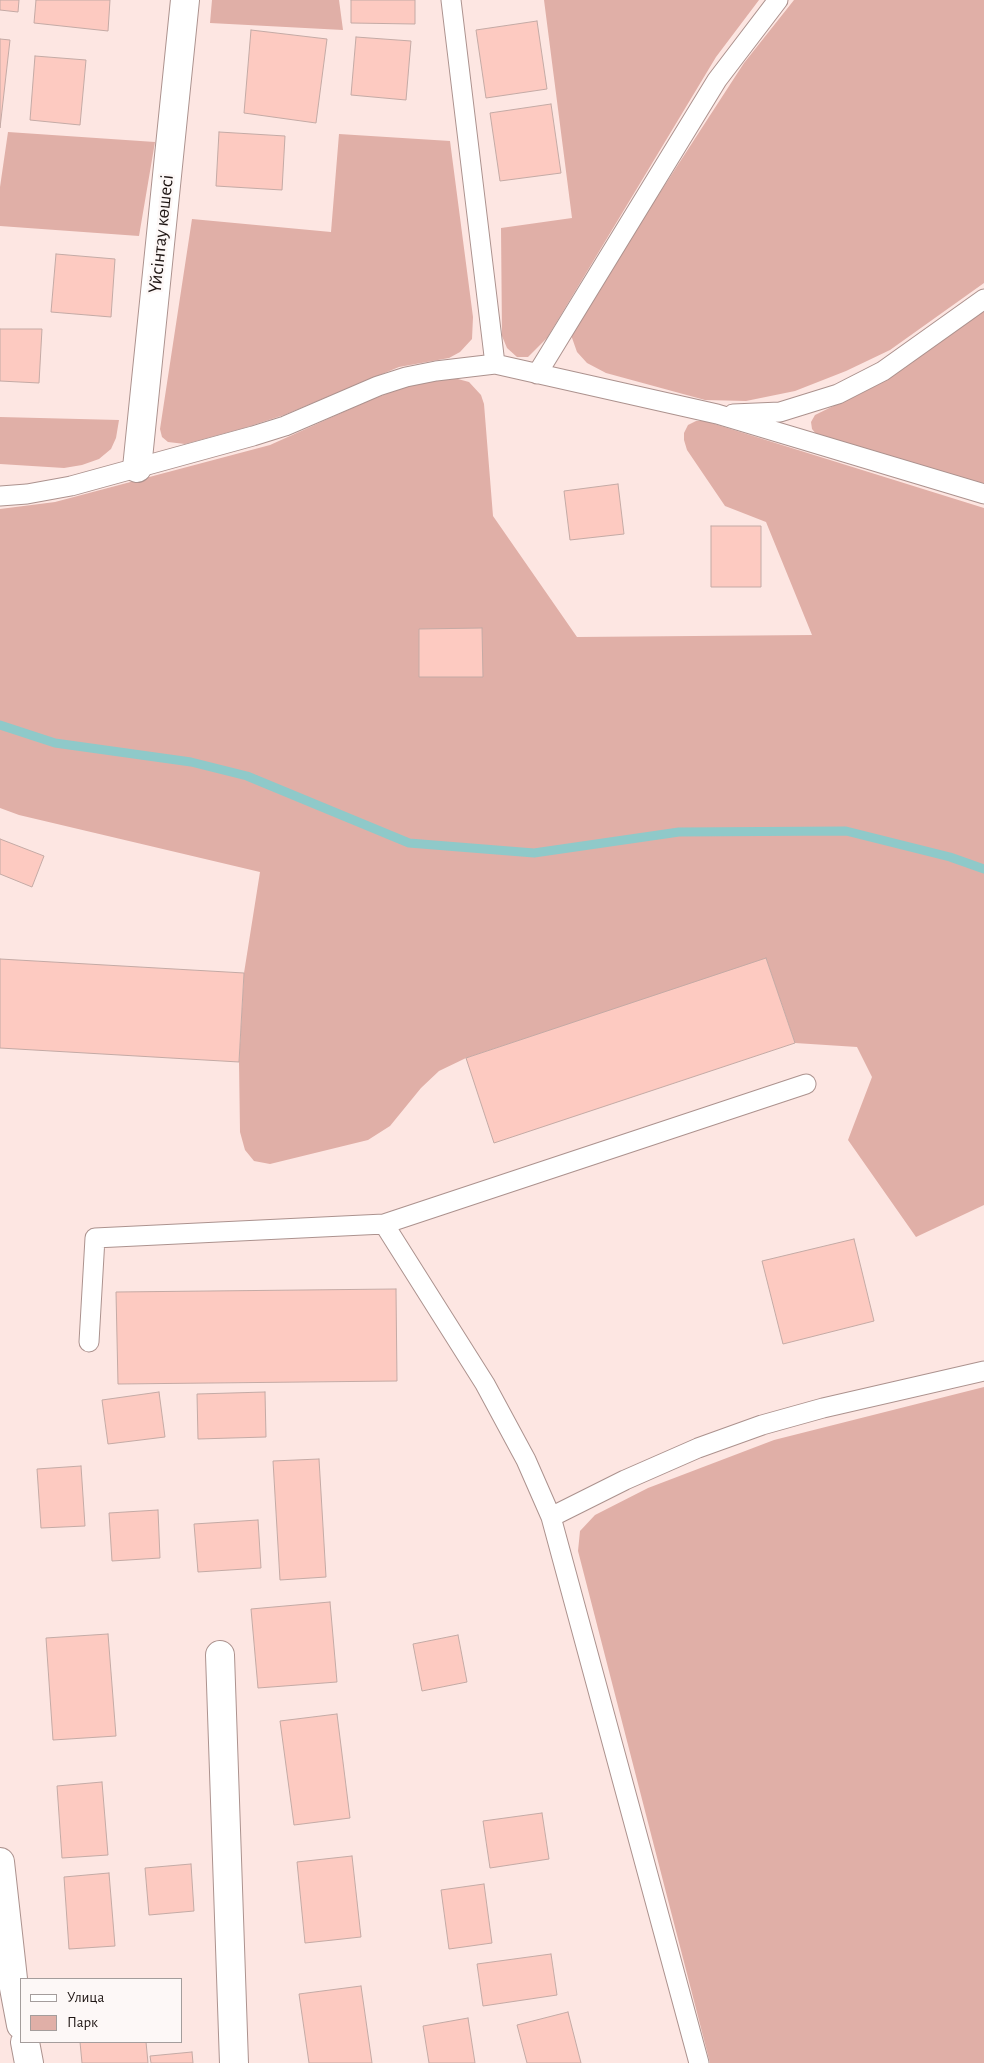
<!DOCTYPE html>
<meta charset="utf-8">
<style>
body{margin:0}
#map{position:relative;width:984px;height:2063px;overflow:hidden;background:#fde6e2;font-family:"Alegreya Sans",sans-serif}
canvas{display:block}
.legend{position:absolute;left:20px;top:1978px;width:162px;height:65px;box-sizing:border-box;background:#fdf8f7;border:1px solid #a49d9c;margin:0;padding:6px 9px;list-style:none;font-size:15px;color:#1e1513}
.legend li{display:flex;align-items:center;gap:10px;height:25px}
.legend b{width:25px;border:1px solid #a49d9c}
</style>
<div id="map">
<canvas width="984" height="2063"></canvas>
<ul class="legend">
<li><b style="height:6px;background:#fff"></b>Улица</li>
<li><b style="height:14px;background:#e0afa7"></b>Парк</li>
</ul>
</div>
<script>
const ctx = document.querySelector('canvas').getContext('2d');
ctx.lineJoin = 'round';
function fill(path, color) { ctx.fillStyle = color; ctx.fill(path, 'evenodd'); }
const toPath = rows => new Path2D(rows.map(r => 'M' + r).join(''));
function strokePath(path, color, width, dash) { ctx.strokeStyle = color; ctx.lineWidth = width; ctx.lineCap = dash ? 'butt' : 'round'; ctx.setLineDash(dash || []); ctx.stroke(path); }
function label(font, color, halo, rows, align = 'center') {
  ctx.font = font + ' "Alegreya Sans",sans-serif'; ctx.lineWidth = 5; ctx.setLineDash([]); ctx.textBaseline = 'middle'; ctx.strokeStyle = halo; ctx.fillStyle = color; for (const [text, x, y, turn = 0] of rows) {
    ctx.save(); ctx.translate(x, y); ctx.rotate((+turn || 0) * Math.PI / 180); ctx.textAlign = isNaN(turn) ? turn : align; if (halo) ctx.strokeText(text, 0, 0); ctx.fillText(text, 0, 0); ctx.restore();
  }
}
fill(toPath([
 [212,0,339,0,343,30,210,23],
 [544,0,759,0,716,57,547,338,528,357,517,357,507,348,502,336,501,228,572,218],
 [794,0,984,0,984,283,890,350,846,371,795,391,746,401,705,400,606,373,587,363,577,352,571,335,574,325,744,63],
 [8,132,155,142,139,236,0,226,0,187],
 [339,134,450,141,473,317,472,339,460,352,449,358,399,367,284,415,244,428,185,444,168,442,162,437,160,429,192,219,331,232],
 [984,310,984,485,817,435,812,429,811,422,815,415,864,391],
 [440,379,458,379,469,382,481,395,484,404,493,516,577,637,812,635,766,522,725,506,687,450,684,440,684,433,688,425,696,421,705,421,984,508,984,1205,916,1237,848,1140,872,1077,857,1047,795,1043,766,959,466,1058,439,1071,421,1088,390,1126,368,1140,270,1164,254,1161,245,1150,240,1132,239,1062,244,973,260,872,19,815,0,808,0,509,55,502,270,445,370,400,415,383],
 [0,417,119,420,116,438,111,449,99,459,82,465,64,468,0,464],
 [984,1387,984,2063,710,2063,578,1551,580,1531,595,1515,648,1488,774,1440]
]), '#e0afa7');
strokePath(toPath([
 [0,725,55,743,191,762,247,776,409,843,534,853,679,832,846,831,950,857,984,869]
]), '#8fc9c9', 9);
const building = toPath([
 [0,0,19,0,18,12,0,10,0,0],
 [36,0,110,0,108,31,34,23,36,0],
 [351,0,415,0,415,24,351,23,351,0],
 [537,21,547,89,486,98,476,30,537,21],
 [251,30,327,39,316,123,244,113,251,30],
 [356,37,411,41,406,100,351,95,356,37],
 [0,39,10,40,0,128,0,39],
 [35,56,86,60,80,125,30,120,35,56],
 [551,104,561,173,500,181,490,113,551,104],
 [219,132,285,136,282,190,216,186,219,132],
 [56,254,115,259,111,317,51,312,56,254],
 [0,329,42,329,39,383,0,381,0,329],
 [618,484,624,534,570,540,564,491,618,484],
 [711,526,761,526,761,587,711,587,711,526],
 [482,628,483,677,419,677,419,629,482,628],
 [0,839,44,856,32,887,0,874,0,839],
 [766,958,795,1043,494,1143,466,1058,766,958],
 [0,959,244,973,239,1062,0,1048,0,959],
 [854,1239,874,1321,783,1344,762,1261,854,1239],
 [396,1289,397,1381,118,1384,116,1292,396,1289],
 [159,1392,165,1437,108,1444,102,1400,159,1392],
 [265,1392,266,1437,198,1439,197,1394,265,1392],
 [319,1459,326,1577,280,1580,273,1461,319,1459],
 [81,1466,85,1526,41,1528,37,1469,81,1466],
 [158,1510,160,1558,112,1561,109,1513,158,1510],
 [258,1520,261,1568,198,1572,194,1524,258,1520],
 [330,1602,337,1682,258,1688,251,1609,330,1602],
 [108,1634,116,1736,53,1740,46,1638,108,1634],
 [458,1635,467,1682,422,1691,413,1644,458,1635],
 [337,1714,350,1818,294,1825,280,1721,337,1714],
 [102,1782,108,1855,62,1858,57,1786,102,1782],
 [542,1813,549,1859,490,1868,483,1821,542,1813],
 [352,1856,361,1937,305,1943,297,1862,352,1856],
 [191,1864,194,1911,149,1915,145,1868,191,1864],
 [109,1873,115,1946,69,1949,64,1877,109,1873],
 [484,1884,492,1943,449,1949,441,1890,484,1884],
 [551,1954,557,1995,483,2006,477,1964,551,1954],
 [361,1986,372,2063,309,2063,299,1994,361,1986],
 [568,2012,581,2063,527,2063,517,2025,568,2012],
 [468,2018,475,2063,429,2063,423,2026,468,2018],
 [80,2042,146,2042,148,2063,82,2063,80,2042],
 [192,2052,193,2063,151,2063,150,2056,192,2052]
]);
fill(building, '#fdcac1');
strokePath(building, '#c4aaa5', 1);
const service = toPath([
 [495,364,717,414,984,494],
 [537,374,717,80,778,0],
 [733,414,780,412,838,394,883,371,984,299],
 [0,496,27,494,71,486,253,436,285,426,378,386,406,377,436,371,495,364,451,0],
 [384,1224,485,1384,526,1460,551,1517],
 [89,1342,95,1238,384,1224,806,1084],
 [699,2063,551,1517,625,1480,698,1448,762,1425,823,1408,984,1371]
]);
const minor = toPath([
 [137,468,185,0],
 [220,1655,234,2063]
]);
const tertiary = toPath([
 [0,1862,14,1988,21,2025],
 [25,2042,29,2063]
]);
strokePath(service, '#ac928e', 21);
strokePath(minor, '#ac928e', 30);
strokePath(tertiary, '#ac928e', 30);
strokePath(service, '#fff', 19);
strokePath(minor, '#fff', 28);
strokePath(tertiary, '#fff', 28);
label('19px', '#1e1513', '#fdf8f7', [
 ["Үйсінтау көшесі",161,234,-84]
]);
</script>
